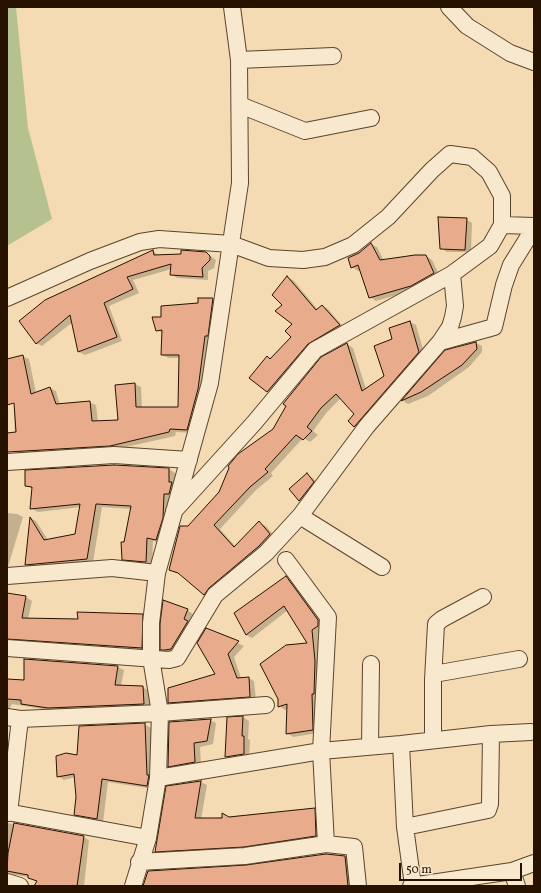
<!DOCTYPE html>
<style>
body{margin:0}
#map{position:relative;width:541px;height:893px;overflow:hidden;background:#f5dbb3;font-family:Vollkorn,serif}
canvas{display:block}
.frame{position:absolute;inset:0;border:8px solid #271200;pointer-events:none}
.scale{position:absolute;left:399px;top:863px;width:123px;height:18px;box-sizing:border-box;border:2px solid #271200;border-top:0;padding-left:5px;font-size:12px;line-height:14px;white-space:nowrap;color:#271200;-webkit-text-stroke:3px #f8e8ce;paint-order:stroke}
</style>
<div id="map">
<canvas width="541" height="893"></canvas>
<div class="frame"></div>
<div class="scale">50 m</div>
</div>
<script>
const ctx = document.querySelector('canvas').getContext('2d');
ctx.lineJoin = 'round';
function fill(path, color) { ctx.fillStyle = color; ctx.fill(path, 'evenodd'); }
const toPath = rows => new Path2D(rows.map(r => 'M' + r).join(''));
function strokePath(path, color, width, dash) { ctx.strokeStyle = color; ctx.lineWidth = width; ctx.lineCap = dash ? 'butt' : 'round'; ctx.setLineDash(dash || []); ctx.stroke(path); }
fill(toPath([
 [7,7,16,7,28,128,52,219,7,246]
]), '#b6c190');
fill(toPath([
 [466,219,472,223,471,252,447,252,441,248],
 [371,244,377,247,384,261,426,256,432,260,440,276,417,289,376,301,370,297,361,270,358,271,352,267,359,253],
 [153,251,159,256,206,253,216,260,214,268,208,271,208,280,177,278,171,274,172,269,133,280,139,293,109,306,122,341,85,355,79,352,73,322,42,346,36,343,20,321],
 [288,277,294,281,318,310,322,306,328,309,345,329,274,395,250,378,292,337,293,324,283,305],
 [213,299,219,303,193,433,176,432,175,436,117,449,21,454,15,451,14,392,7,392,7,360,22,356,29,359,36,393,50,388,56,391,60,405,89,402,96,405,98,422,119,421,135,384,141,387,142,408,179,408,180,358,169,358,162,355,163,333,157,330,162,318],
 [410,322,416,325,425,356,361,430,349,421,355,414,341,398,327,412,313,431,318,435,310,442,303,438,271,473,273,476,256,490,220,529,235,546,260,523,266,526,276,538,210,598,182,575,170,570,189,527,347,344,353,348,366,389,385,376,394,340],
 [476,343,482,346,482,352,469,367,428,396,408,404,403,401,446,351],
 [114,466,169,469,175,473,175,485,162,543,153,541,152,565,129,563,123,559,131,509,102,507,93,562,33,568,26,565,31,518,36,521,48,540,76,534,81,507,38,512,32,509,33,489,26,485],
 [307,475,313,478,319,486,306,504,300,500,291,489],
 [7,513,17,514,23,517,7,570],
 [286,577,292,581,324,624,324,630,318,633,321,665,318,733,293,737,287,733,288,709,285,710,279,706,308,644,288,610,252,638,246,635],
 [7,594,26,597,32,601,28,619,79,620,142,615,148,619,147,651,7,645],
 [187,610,193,614,177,652,168,653,162,649],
 [206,629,244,646,234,657,241,678,248,678,254,681,256,700,175,706,169,702,216,675],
 [118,667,124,670,121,686,143,687,149,691,150,707,55,711,12,704,9,709,7,708,7,680,25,681],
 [243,717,249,721,248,739,250,740,249,757,232,760,226,757],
 [210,720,216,723,213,744,200,747,201,765,175,770,169,766],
 [144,724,151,728,153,789,108,782,103,822,82,818,75,814,77,797,75,777,64,780,58,776,78,756],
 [201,782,207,785,201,819,314,809,320,813,322,839,251,850,162,855,156,851],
 [7,823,83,837,89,840,84,886,36,886,37,882,29,877,7,874],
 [345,857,351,860,354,886,143,886,246,866]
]), '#0003');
const building = toPath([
 [438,217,467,218,465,250,440,249,438,217],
 [371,243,380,260,415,255,426,255,434,273,411,286,369,298,358,265,351,268,348,258,359,253,371,243],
 [153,250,154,255,181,254,181,250,206,252,210,256,210,260,202,268,203,277,170,275,171,264,127,277,133,289,104,303,117,337,78,352,70,315,36,344,19,321,45,300,153,250],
 [287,276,316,310,322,305,340,325,308,344,267,392,249,378,267,356,270,359,291,337,285,331,292,324,275,311,282,305,272,295,287,276],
 [198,298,213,298,208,336,205,336,198,389,187,430,170,429,169,432,110,446,7,452,7,433,16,432,14,403,7,405,7,359,23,355,31,394,50,387,56,404,90,401,92,421,118,420,115,385,135,383,136,407,178,407,179,355,161,355,162,330,156,331,152,317,161,317,161,306,198,303,198,298],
 [410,321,419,352,354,427,348,421,354,414,336,394,321,408,307,427,312,431,303,440,296,435,265,469,268,472,250,487,214,525,234,547,259,521,270,534,259,546,209,588,204,595,178,573,169,570,180,526,188,526,219,492,229,468,228,466,238,454,273,429,286,406,283,404,321,357,347,343,362,391,384,376,374,346,392,339,389,328,410,321],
 [476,342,477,349,462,365,421,392,401,401,445,350,476,342],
 [114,465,169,468,169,482,172,482,169,494,164,494,163,518,156,540,147,538,146,562,122,560,121,542,124,542,131,506,96,504,87,559,25,565,30,517,44,540,75,534,80,504,30,509,32,487,25,486,25,470,114,465],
 [307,473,314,482,299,501,289,489,307,473],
 [286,576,318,620,318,626,312,630,315,661,314,694,312,694,313,730,286,734,287,704,278,707,278,699,260,664,286,645,307,643,284,606,246,635,234,613,286,576],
 [7,593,26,596,22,618,78,619,77,612,143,614,142,648,7,639,7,593],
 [163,600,188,609,184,619,188,621,171,649,165,650,160,650,160,624,163,600],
 [206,628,239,641,228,654,237,678,249,677,250,697,168,703,168,688,215,674,197,643,206,628],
 [24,659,118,666,115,685,143,686,144,704,48,708,21,704,21,700,7,699,7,679,24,680,24,659],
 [243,716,242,736,244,736,244,754,225,757,227,717,243,716],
 [211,719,207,741,194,743,195,762,168,767,169,722,211,719],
 [145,723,147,775,149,775,147,786,102,779,97,819,74,815,76,797,74,774,57,777,56,756,66,753,77,755,79,726,145,723],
 [201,781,195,818,222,818,222,813,229,817,315,808,316,836,244,847,155,852,166,786,201,781],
 [14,823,84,836,77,886,34,886,37,881,28,878,28,875,7,871,8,853,14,823],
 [326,854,345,856,348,886,143,886,148,871,246,865,326,854]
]);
fill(building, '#e8ac8c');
strokePath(building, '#271200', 1);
const minor = toPath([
 [449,7,467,26,510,53,534,62],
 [239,60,333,56],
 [240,105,305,131,371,118],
 [502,225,534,226],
 [7,298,90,261,140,242,159,239,231,244,269,258,303,260,325,257,353,245,388,217,432,170,450,154,472,157,489,172,502,196,502,225,490,246,452,274,315,350,254,423,174,511],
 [440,342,494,327,504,285,511,265,534,228],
 [7,462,114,455,189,460],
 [300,516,382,567],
 [7,576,112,568,157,573],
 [7,648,169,660,177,658,215,595,266,553,300,516,367,426,440,342,450,327,453,317,455,306,452,274],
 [434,674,519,659],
 [7,717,20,719,160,713,266,705],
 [433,740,433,680,436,624,442,619,483,597],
 [401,744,405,827,413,885],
 [370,746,371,664],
 [158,778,321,751,401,744,491,734,531,732],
 [7,812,148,838],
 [9,813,20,719],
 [405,827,488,810,490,804,491,734],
 [326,844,354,847,358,886],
 [139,862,245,856,326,844,321,751,328,617,286,560],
 [512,871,517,886],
 [7,882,20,886],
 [133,886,148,838,158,778,160,713,151,658,151,623,157,573,210,383,240,183,239,60,232,7],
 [411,886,512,871,534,863]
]);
strokePath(minor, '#5a442d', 18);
strokePath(minor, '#f8e8ce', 16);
</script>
